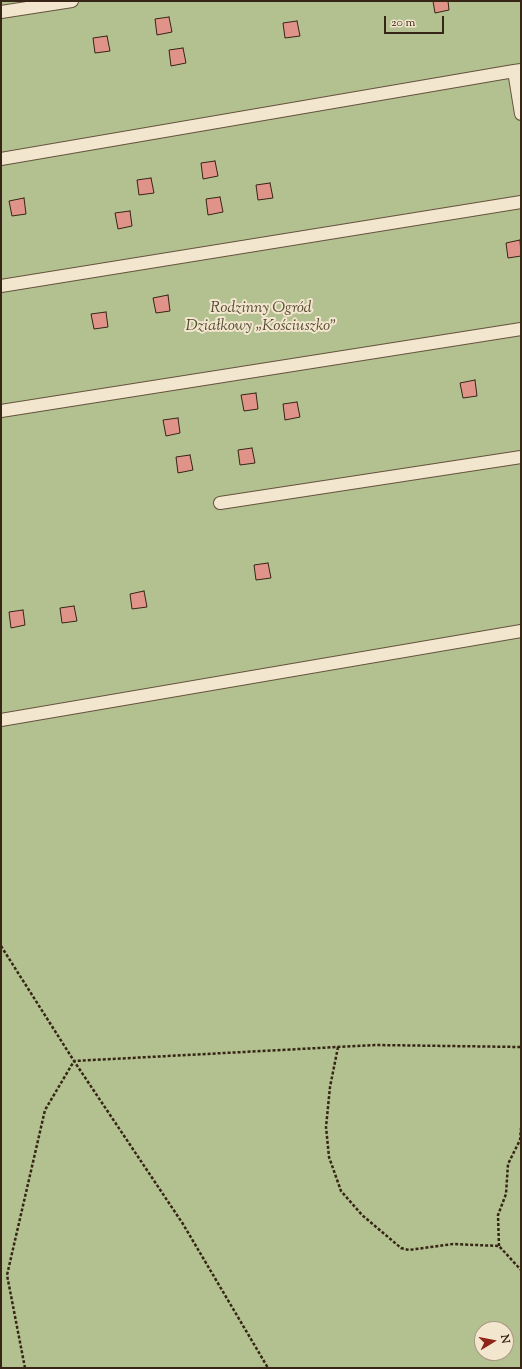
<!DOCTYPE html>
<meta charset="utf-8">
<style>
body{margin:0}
#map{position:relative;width:522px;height:1369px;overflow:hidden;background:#ecd9b3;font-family:"Sorts Mill Goudy",serif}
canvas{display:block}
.frame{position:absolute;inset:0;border:2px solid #372516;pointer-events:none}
.north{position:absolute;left:474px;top:1321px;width:40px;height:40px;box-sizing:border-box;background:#f3e6ce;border:1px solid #a89984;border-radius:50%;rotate:80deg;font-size:11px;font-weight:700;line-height:16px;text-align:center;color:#372516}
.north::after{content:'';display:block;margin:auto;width:14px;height:18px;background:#8f2418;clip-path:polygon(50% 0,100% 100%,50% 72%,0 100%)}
.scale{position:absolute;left:384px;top:16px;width:60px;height:18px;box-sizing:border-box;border:2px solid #372516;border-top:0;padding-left:5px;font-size:12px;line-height:14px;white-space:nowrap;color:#372516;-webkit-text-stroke:3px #f3e6ce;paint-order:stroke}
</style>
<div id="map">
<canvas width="522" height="1369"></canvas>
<div class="frame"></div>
<div class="north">N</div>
<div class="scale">20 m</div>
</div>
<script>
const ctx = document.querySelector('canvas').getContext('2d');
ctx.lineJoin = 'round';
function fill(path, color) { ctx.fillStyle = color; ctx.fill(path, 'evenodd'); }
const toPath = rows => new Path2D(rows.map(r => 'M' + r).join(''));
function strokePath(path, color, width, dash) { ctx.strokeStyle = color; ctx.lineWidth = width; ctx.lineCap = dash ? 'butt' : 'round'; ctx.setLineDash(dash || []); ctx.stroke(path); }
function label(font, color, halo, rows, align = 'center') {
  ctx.font = font + ' "Sorts Mill Goudy",serif'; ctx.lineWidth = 4; ctx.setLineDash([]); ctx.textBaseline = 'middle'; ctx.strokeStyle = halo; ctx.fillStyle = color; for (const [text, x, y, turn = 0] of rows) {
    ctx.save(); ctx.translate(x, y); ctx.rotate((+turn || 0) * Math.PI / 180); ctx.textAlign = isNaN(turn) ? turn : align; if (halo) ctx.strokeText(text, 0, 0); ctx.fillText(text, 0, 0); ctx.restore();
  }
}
fill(toPath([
 [1,1,521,1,521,1368,1,1368],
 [482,1329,506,1329,506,1353,482,1353]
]), '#b3c090');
const building = toPath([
 [433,1,448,1,449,10,435,13,433,1],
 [169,17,172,32,157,35,155,19,169,17],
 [297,21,300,36,285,38,283,23,297,21],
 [107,36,110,51,95,53,93,38,107,36],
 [183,48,186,63,171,66,169,50,183,48],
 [215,161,218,176,203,179,201,163,215,161],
 [151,178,154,193,139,195,137,180,151,178],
 [270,183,273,198,258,200,256,185,270,183],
 [220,197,223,212,208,215,206,199,220,197],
 [24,198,26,214,12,216,9,201,24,198],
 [130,211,132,226,118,229,115,213,130,211],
 [520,240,521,256,508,258,506,243,520,240],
 [168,295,170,311,156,313,153,298,168,295],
 [106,312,108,327,94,329,91,314,106,312],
 [475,380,477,396,463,398,460,383,475,380],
 [256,393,258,409,244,411,241,395,256,393],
 [297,402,300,417,285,420,283,404,297,402],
 [178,418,180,433,166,436,163,420,178,418],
 [252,448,255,463,240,465,238,450,252,448],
 [190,455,193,470,178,473,176,457,190,455],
 [268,563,271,578,256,580,254,565,268,563],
 [144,591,147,607,132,609,130,594,144,591],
 [74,606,77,621,62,623,60,608,74,606],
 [23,610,25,625,11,628,9,612,23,610]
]);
fill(building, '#e09489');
strokePath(building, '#372516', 1);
const service = toPath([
 [1,12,72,1],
 [521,70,514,71,521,114],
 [1,159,514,71],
 [1,286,521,202],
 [1,411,521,329],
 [220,503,521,457],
 [1,720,521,631]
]);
strokePath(service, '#64523d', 14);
strokePath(toPath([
 [1,946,74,1061,375,1045,521,1047],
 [338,1047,330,1087,326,1127,329,1157,341,1191,362,1215,401,1248,409,1250,453,1244,499,1246,521,1270],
 [499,1246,498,1215,506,1194,508,1164,520,1140,521,1128],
 [25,1368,7,1275,45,1110,74,1061,183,1224,268,1368]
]), '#372516', 2.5, [3, 2]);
strokePath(service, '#f3e6ce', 12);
label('italic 16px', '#564c34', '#f3e6ce', [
 ["Rodzinny Ogród",261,309],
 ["Działkowy „Kościuszko”",261,327]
]);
</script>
